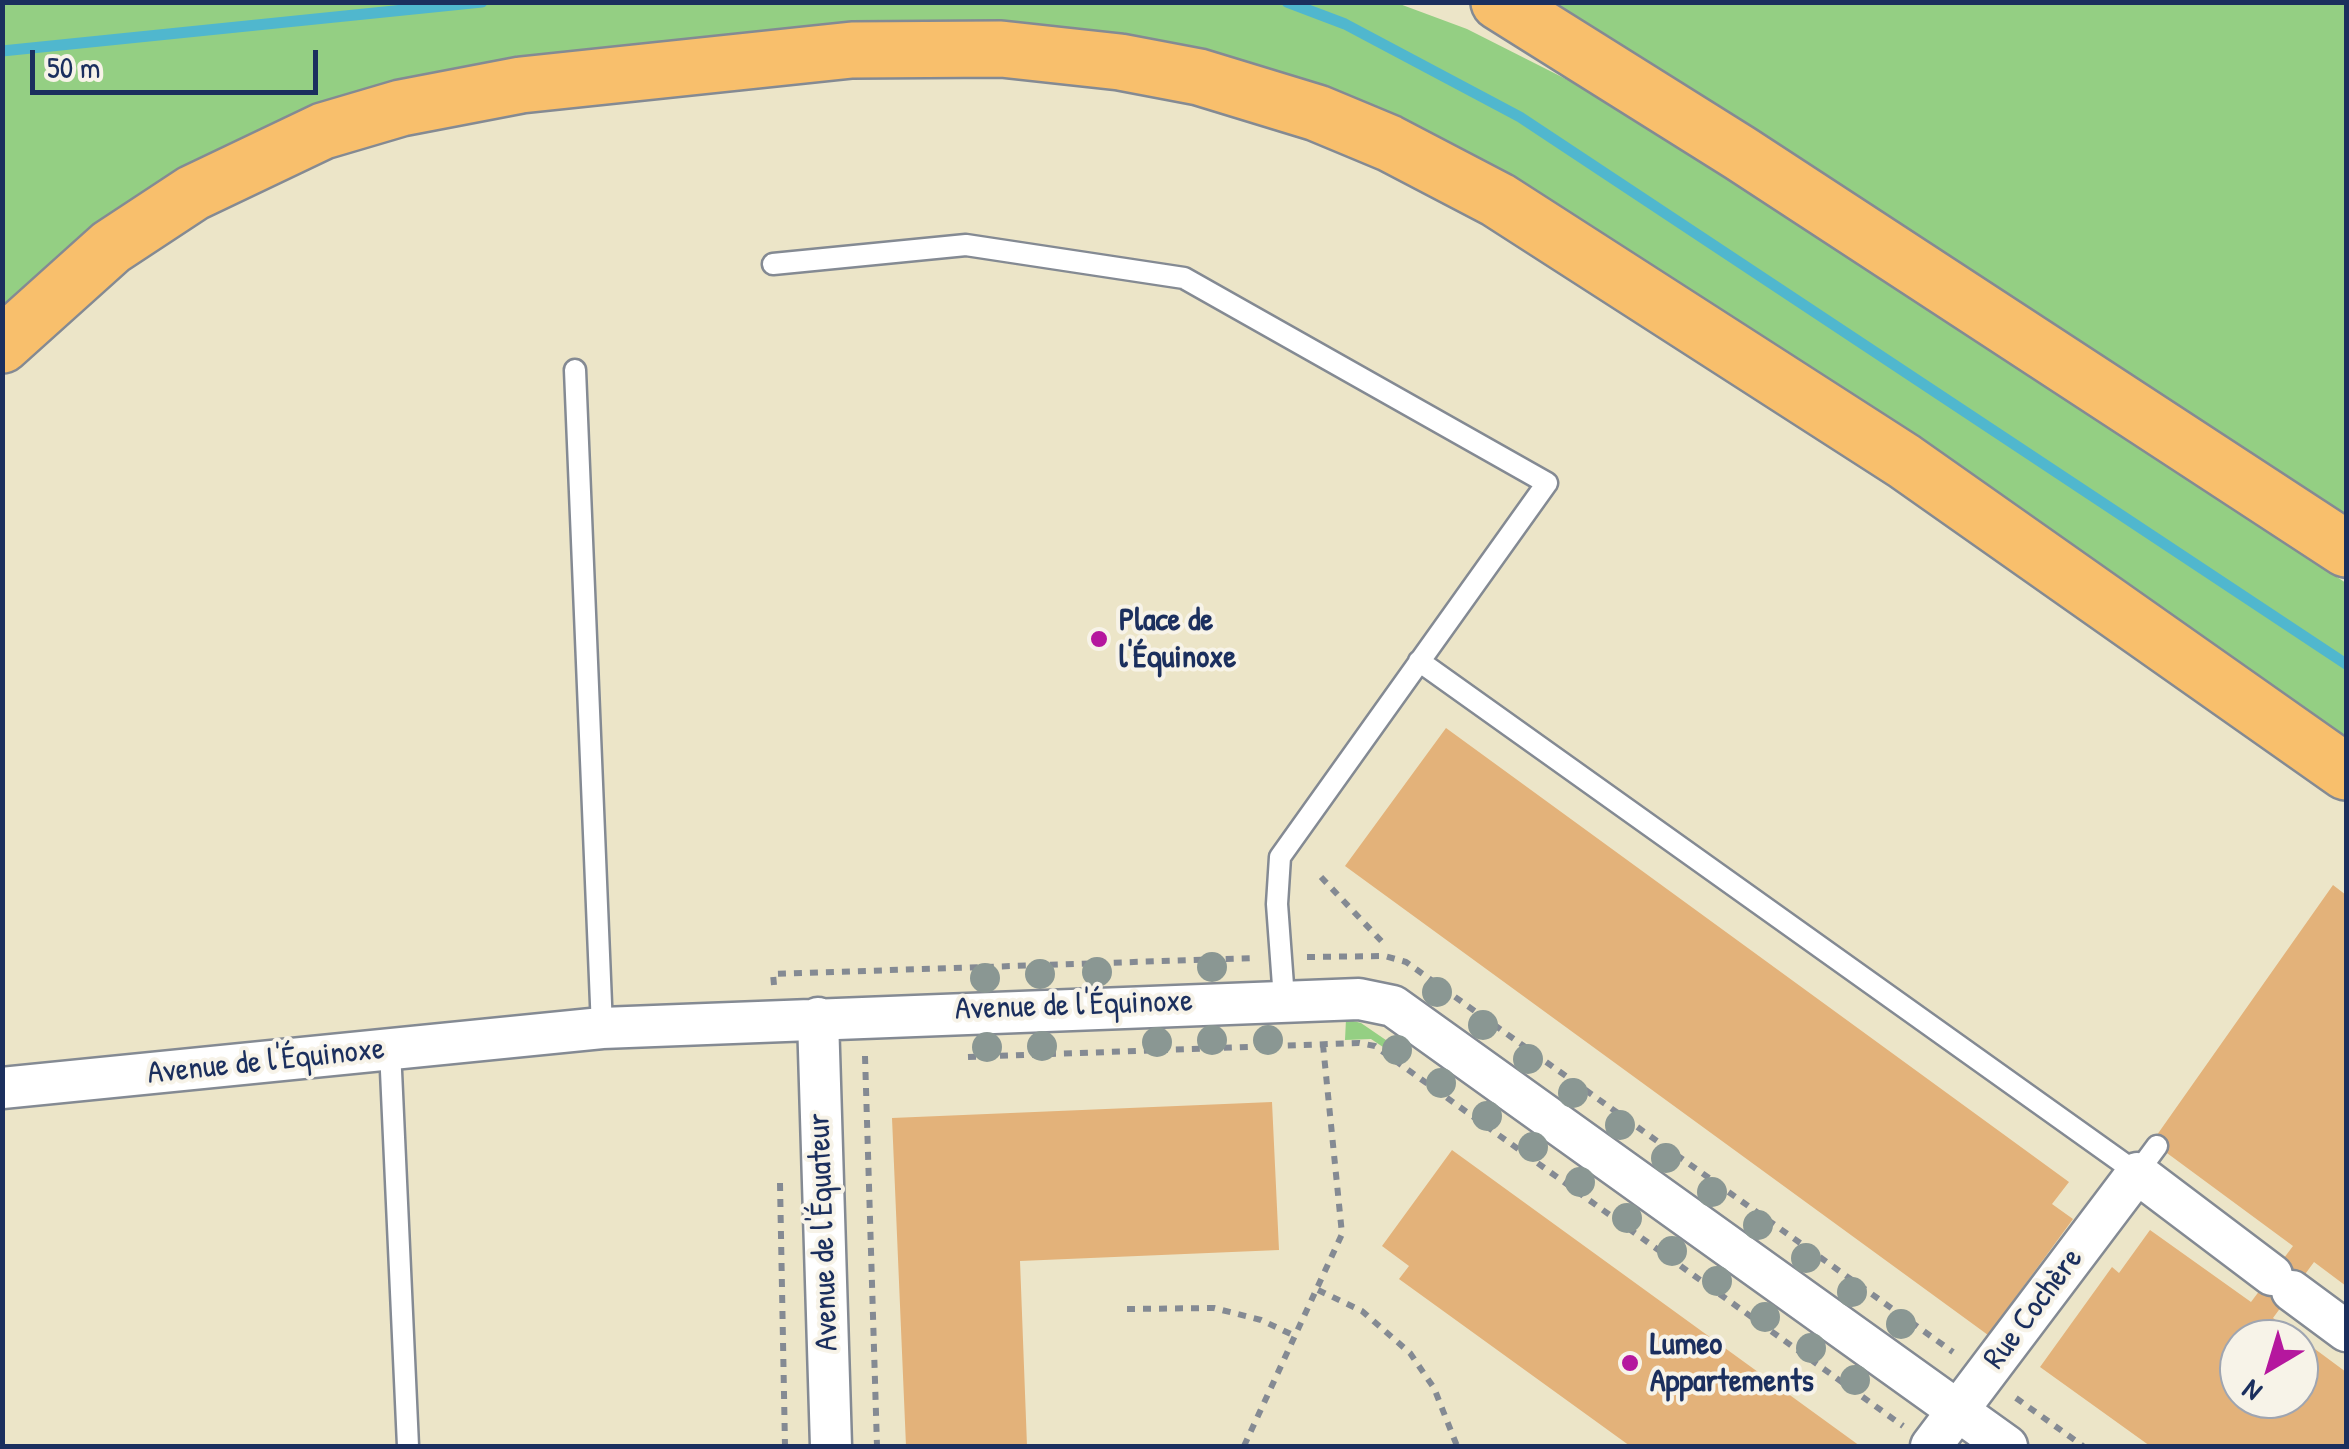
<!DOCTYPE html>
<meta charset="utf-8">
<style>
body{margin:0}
#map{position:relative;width:2349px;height:1449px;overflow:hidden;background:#ece5c8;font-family:"Patrick Hand",sans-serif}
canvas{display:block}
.frame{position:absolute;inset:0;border:5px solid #1b2f5e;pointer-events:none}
.north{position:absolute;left:2219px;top:1319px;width:100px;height:100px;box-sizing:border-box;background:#f7f3e8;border:2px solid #9fa5b1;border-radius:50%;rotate:218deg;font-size:28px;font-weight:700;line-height:40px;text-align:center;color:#1b2f5e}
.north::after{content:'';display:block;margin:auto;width:35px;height:45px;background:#b5179e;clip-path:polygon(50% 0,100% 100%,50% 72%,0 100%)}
.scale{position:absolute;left:30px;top:50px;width:288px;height:45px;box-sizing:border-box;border:5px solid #1b2f5e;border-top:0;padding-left:12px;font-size:30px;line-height:35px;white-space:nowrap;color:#1b2f5e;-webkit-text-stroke:8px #f7f3e8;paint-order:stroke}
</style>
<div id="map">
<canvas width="2349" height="1449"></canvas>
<div class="frame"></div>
<div class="north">N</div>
<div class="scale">50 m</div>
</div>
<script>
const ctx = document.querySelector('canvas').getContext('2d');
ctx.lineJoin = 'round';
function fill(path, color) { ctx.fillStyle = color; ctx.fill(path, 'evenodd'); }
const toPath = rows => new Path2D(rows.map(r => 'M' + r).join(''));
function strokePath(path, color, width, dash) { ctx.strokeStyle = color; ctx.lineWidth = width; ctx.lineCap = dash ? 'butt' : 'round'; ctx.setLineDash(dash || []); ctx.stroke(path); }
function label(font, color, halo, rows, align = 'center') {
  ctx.font = font + ' "Patrick Hand",sans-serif'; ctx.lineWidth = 8; ctx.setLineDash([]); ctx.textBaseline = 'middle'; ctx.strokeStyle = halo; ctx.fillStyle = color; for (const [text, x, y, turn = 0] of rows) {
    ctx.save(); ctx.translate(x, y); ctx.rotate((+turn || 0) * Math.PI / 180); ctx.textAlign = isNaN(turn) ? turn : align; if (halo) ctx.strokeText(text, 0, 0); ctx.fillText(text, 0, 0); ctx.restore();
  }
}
fill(toPath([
 [3,3,1397,3,1467,29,1647,120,2346,583,2346,759,1550,215,1110,39,352,107,3,320],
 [1549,3,2346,3,2346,516,1711,103],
 [1346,1019,1361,1023,1402,1051,1398,1057,1371,1039,1345,1040]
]), '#94cf83');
strokePath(toPath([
 [1287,2,1345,24,1520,117,2346,664],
 [2,51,482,2]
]), '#50b7ce', 11);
fill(toPath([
 [1446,728,2069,1182,2052,1204,2073,1219,1988,1335,1345,866],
 [2333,885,2346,895,2346,1286,2314,1262,2273,1318,2346,1372,2346,1446,2150,1446,2040,1367,2112,1267,2119,1273,2150,1230,2251,1302,2293,1246,2152,1142],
 [2239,1339,2299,1339,2299,1399,2239,1399],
 [1272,1102,1279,1250,1020,1261,1027,1446,906,1446,892,1118],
 [1452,1150,1860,1446,1630,1446,1399,1279,1409,1266,1382,1246]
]), '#e3b27a');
const service = toPath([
 [773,264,966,245,1184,278,1547,483,1280,857,1277,904,1284,999],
 [575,370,602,1028],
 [1419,661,2137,1173,2157,1146],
 [390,1049,408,1446]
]);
const minor = toPath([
 [818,1018,831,1446],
 [2,1088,602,1028,1359,999,1393,1006,2007,1446],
 [2292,1291,2346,1331],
 [1931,1446,2137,1173,2272,1275]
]);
const motorway = toPath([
 [1499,2,1740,153,2346,549],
 [2,345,111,247,193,193,323,131,401,108,521,85,852,50,1001,49,1120,62,1199,77,1317,113,1389,143,1498,200,1904,461,2346,772]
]);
strokePath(service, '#848a93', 25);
strokePath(minor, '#848a93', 45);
strokePath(motorway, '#848a93', 60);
strokePath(toPath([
 [1321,877,1386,946],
 [1307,957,1385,956,1406,962,1953,1352],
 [774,985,773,974,1254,958],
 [865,1056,877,1446],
 [968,1057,1359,1043,1375,1046,1903,1426],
 [780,1183,785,1446],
 [1318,1290,1362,1311,1410,1353,1434,1388,1457,1446],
 [1127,1309,1214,1308,1261,1320,1295,1336],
 [2016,1398,2083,1446],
 [1244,1446,1342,1234,1323,1045]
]), '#848a93', 6, [8, 8]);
strokePath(service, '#fff', 20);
strokePath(minor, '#fff', 40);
strokePath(motorway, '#f8bf6c', 55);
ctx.fillStyle = '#8a9793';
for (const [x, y] of [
 [1212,967],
 [1097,972],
 [1040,974],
 [985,978],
 [1437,992],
 [1483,1025],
 [1212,1040],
 [1268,1040],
 [1157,1042],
 [1042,1046],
 [987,1047],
 [1397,1050],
 [1528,1059],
 [1441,1083],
 [1573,1093],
 [1487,1116],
 [1620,1125],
 [1533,1147],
 [1666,1158],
 [1580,1182],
 [1712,1192],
 [1627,1218],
 [1758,1225],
 [1672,1251],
 [1806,1258],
 [1717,1281],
 [1852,1292],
 [1765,1317],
 [1901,1324],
 [1811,1348],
 [1855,1380]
]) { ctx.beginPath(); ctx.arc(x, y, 15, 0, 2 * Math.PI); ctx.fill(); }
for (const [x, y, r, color] of [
 [1099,639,10,"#b5179e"],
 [1630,1363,10,"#b5179e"]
]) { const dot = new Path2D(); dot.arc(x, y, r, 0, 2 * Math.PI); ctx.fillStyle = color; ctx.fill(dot); strokePath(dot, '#f7f3e8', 4); }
label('bold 32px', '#1b2f5e', '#f7f3e8', [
 ["Place de",1119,621],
 ["l'Équinoxe",1119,658],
 ["Lumeo",1650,1345],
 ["Appartements",1650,1382]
], 'left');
label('32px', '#1b2f5e', '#f7f3e8', [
 ["Avenue de l'Équinoxe",1074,1006,-2],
 ["Avenue de l'Équinoxe",266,1062,-6],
 ["Avenue de l'Équateur",824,1232,-92],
 ["Rue Cochère",2034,1309,-53]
]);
</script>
